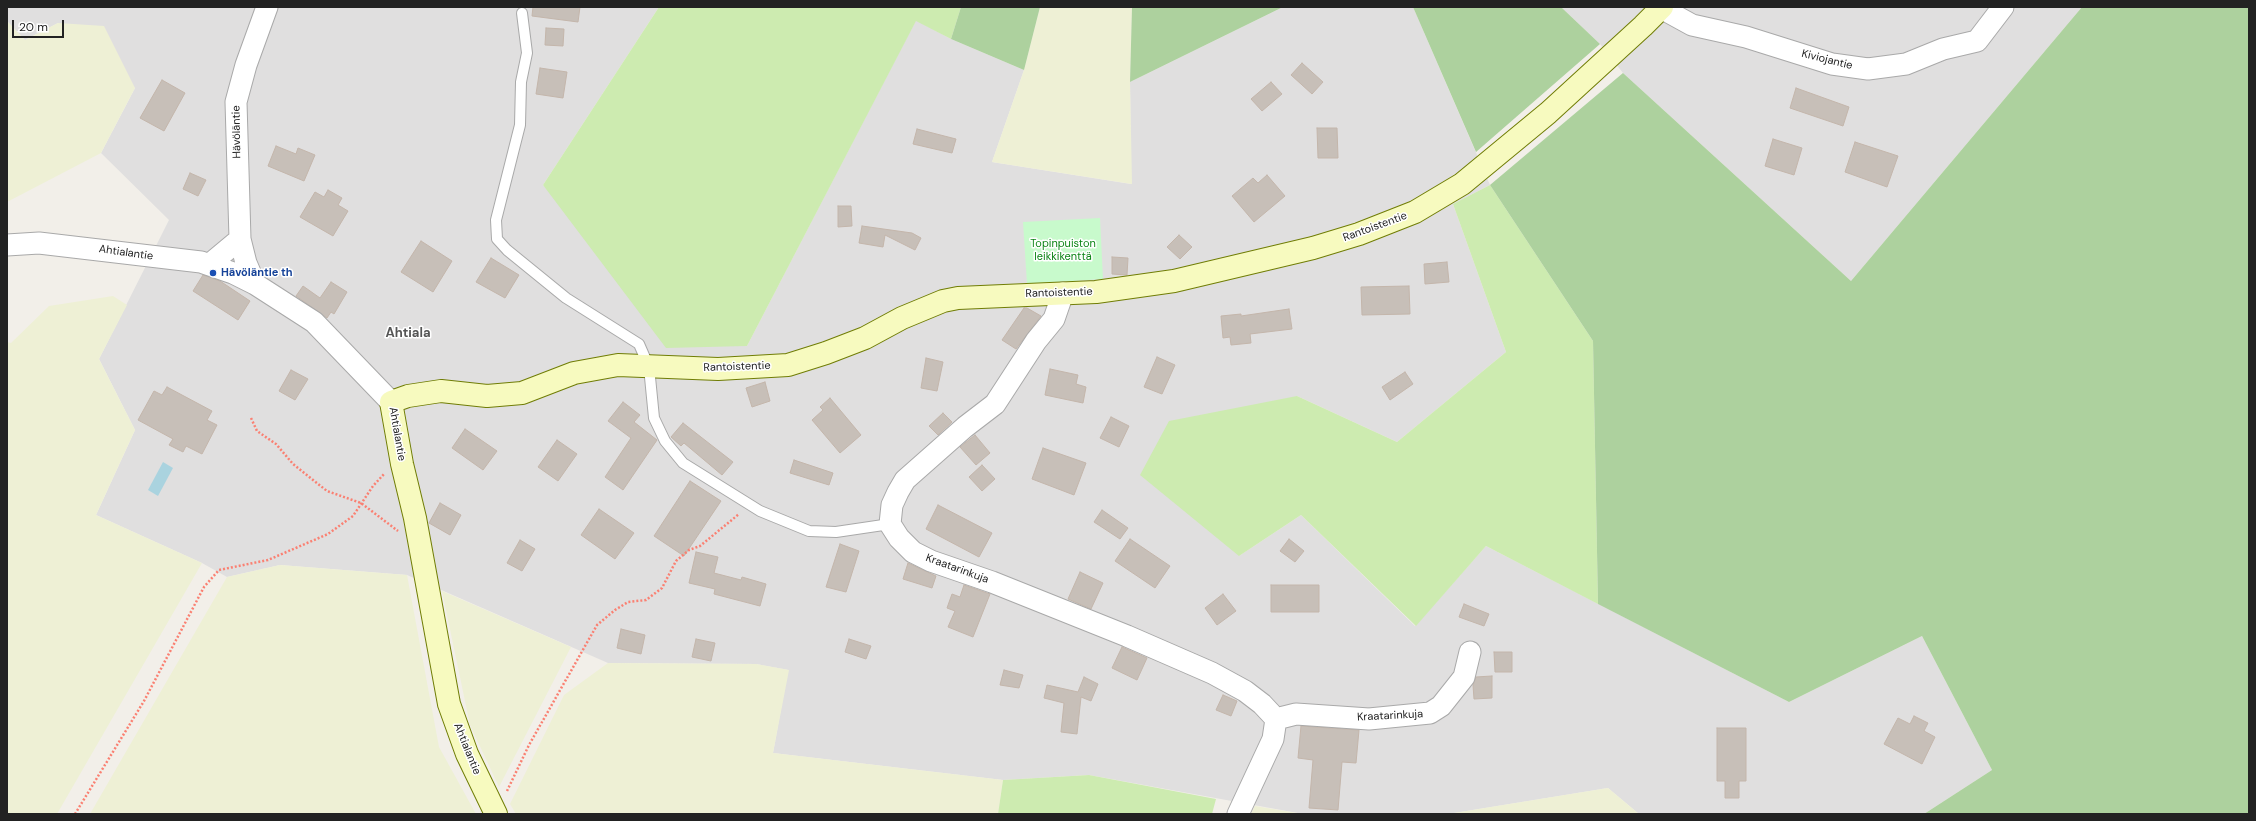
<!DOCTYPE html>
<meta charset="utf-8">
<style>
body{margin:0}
#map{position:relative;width:2256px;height:821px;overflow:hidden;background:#f2efe9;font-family:"DM Sans",sans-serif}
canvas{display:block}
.frame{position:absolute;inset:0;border:8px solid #222;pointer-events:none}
.scale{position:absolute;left:12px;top:20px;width:52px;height:18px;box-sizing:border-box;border:2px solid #222;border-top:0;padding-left:5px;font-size:12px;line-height:14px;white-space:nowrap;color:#222;-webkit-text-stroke:3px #fff;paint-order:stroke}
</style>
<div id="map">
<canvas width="2256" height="821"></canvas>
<div class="frame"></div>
<div class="scale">20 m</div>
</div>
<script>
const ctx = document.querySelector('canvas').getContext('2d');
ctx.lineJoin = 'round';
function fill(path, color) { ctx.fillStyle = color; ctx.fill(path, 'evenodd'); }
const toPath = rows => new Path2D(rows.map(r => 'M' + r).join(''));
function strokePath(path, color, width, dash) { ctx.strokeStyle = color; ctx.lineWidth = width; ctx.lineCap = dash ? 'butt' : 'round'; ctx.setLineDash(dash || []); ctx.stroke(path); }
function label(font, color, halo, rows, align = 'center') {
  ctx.font = font + ' "DM Sans",sans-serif'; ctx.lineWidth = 3; ctx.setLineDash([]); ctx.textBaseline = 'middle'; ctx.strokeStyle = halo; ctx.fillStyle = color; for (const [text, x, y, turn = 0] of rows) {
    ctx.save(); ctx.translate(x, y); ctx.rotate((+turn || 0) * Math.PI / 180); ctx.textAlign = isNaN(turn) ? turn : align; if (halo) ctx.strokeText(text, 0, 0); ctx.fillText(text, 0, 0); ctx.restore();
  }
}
fill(toPath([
 [7,7,659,7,543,185,747,346,916,20,951,39,1024,70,992,162,1131,184,1130,82,1283,7,1413,7,1490,185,1453,204,1506,352,1397,442,1297,396,1239,556,1301,515,1415,626,1486,546,1789,702,1922,636,1992,770,1924,814,1639,814,1608,788,1448,814,1303,814,1089,775,1003,780,773,753,788,670,756,664,608,663,407,575,280,565,227,577,202,563,96,515,135,430,99,359,169,220,101,153,135,88,58,23,25,40,7,21],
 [1561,7,2082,7,1851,281,1623,73,1600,44]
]), '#e0dfdf');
fill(toPath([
 [1040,7,1132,7,1130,82,1132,184,992,162,1024,70],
 [7,21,25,40,58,23,104,26,135,88,101,153,7,202],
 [113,296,127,305,99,359,135,430,96,515,202,563,57,814,7,814,7,342,11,343,49,306],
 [280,565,407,575,439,747,476,814,90,814,227,577],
 [442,591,571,647,499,787,470,725],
 [608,663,756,664,789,670,773,753,1003,780,998,814,516,814,510,804,564,695],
 [1608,788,1639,814,1448,814],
 [1255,806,1303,814,1251,814]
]), '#eef0d5');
fill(toPath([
 [659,7,961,7,951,39,916,21,747,346,666,348,543,185],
 [1490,185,1593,341,1598,604,1486,546,1416,626,1301,515,1239,556,1140,475,1169,421,1297,396,1397,442,1506,352,1453,204],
 [1089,775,1216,799,1212,814,998,814,1003,780]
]), '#cdebb0');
fill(toPath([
 [961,7,1040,7,1024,70,951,39],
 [1132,7,1283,7,1130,82],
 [1413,7,1561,7,1600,44,1476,152],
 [2082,7,2249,7,2249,814,1924,814,1992,770,1922,636,1789,702,1598,604,1593,341,1490,185,1623,73,1851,281]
]), '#add19e');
fill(toPath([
 [1100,218,1103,279,1027,284,1023,222]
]), '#c8facc');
fill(toPath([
 [163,462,173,468,158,496,148,490]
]), '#aad3df');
const building = toPath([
 [533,7,580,7,578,22,532,16,533,7],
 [546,28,564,29,563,46,545,45,546,28],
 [1302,63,1323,82,1312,94,1291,75,1302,63],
 [540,68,567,72,563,98,536,94,540,68],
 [162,80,185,93,164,131,140,118,162,80],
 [1271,82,1282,94,1262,111,1251,99,1271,82],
 [1796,88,1849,107,1843,126,1790,108,1796,88],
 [1317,128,1337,128,1338,158,1318,158,1317,128],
 [917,129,956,139,952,153,913,144,917,129],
 [1773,139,1802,148,1794,175,1765,166,1773,139],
 [1855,142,1898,156,1887,187,1845,172,1855,142],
 [276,146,296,154,298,148,315,155,304,181,268,166,276,146],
 [190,173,206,180,198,196,183,189,190,173],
 [1267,175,1285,196,1254,222,1232,196,1253,178,1258,183,1267,175],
 [328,190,342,198,338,205,348,211,333,236,300,217,315,192,324,197,328,190],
 [838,206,851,206,852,226,838,227,838,206],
 [862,226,912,233,921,238,915,250,885,235,883,247,859,243,862,226],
 [1179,235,1192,247,1180,259,1167,247,1179,235],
 [421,241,452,261,433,292,401,272,421,241],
 [1112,257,1128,258,1127,275,1112,274,1112,257],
 [491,258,519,275,505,298,476,282,491,258],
 [1447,262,1449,282,1425,284,1424,264,1447,262],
 [203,275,220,281,250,301,238,320,193,291,203,275],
 [331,282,347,292,334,314,331,312,327,318,296,296,303,286,320,298,331,282],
 [1409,286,1410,314,1362,315,1361,287,1409,286],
 [1024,308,1027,308,1041,316,1016,349,1002,340,1024,308],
 [1289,309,1292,329,1250,334,1251,343,1231,345,1230,337,1223,338,1221,316,1241,314,1241,316,1289,309],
 [1157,357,1175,365,1162,394,1144,387,1157,357],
 [926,358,943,362,937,391,921,388,926,358],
 [1050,369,1078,375,1076,384,1086,387,1083,403,1045,395,1050,369],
 [291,370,308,379,295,400,279,391,291,370],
 [1405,372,1413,384,1390,400,1382,387,1405,372],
 [765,382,770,401,752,407,746,388,765,382],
 [167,387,212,411,207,420,217,425,202,454,186,446,183,452,169,445,173,439,138,420,154,391,162,395,167,387],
 [830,398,861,435,840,453,812,420,823,410,820,407,830,398],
 [623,402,640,415,634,422,657,440,623,490,605,477,631,438,608,421,623,402],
 [943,413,952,422,938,435,929,426,943,413],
 [1111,417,1129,426,1119,447,1100,438,1111,417],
 [683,423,733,462,722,475,684,443,681,446,671,437,683,423],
 [465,429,497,451,483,470,452,448,465,429],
 [975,435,990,453,976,465,960,447,975,435],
 [557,440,577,454,558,481,538,467,557,440],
 [1043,448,1086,463,1074,495,1032,479,1043,448],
 [794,460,833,473,829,485,790,473,794,460],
 [982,465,995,479,982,491,969,477,982,465],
 [690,481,721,501,684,556,654,536,690,481],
 [440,503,461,515,450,535,429,523,440,503],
 [938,505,992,533,979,557,926,529,938,505],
 [599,509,634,533,615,559,581,535,599,509],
 [1102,510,1128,528,1120,539,1094,522,1102,510],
 [1130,539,1170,566,1155,588,1115,561,1130,539],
 [1289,539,1304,551,1295,562,1280,551,1289,539],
 [520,540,535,549,522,571,507,563,520,540],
 [840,544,859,551,846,592,826,587,840,544],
 [696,552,718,557,714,573,741,580,742,577,766,584,760,606,714,594,715,589,689,583,696,552],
 [908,563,936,576,932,588,903,579,908,563],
 [1080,572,1103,583,1091,609,1068,599,1080,572],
 [964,585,990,594,973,637,948,627,955,611,947,608,952,594,960,597,964,585],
 [1271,585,1319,585,1319,612,1271,612,1271,585],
 [1223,594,1236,611,1217,625,1205,608,1223,594],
 [1464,604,1489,614,1484,626,1459,617,1464,604],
 [621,629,645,635,641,654,617,648,621,629],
 [696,639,715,643,711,661,692,657,696,639],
 [849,639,871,646,866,659,845,652,849,639],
 [1122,647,1147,658,1137,680,1112,668,1122,647],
 [1494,652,1512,652,1512,672,1495,672,1494,652],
 [1004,670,1023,675,1019,688,1000,685,1004,670],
 [1492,676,1492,698,1474,699,1473,685,1476,677,1492,676],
 [1084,677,1098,684,1091,701,1081,697,1077,734,1061,732,1064,703,1044,698,1047,685,1078,692,1084,677],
 [1223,695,1237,701,1231,716,1216,710,1223,695],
 [1914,716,1928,723,1924,731,1935,737,1922,764,1884,744,1898,718,1910,724,1914,716],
 [1301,726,1359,730,1356,763,1342,762,1338,810,1309,808,1313,760,1298,758,1301,726],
 [1717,728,1746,728,1746,781,1739,781,1739,798,1725,798,1725,781,1717,781,1717,728]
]);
fill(building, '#c7bfb8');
strokePath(building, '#c4b6ab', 1);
const lane = toPath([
 [522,13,527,53,521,82,520,125,496,220,497,239,507,250,566,298,639,344,649,367,654,418,665,441,683,463,760,511,809,531,836,532,890,524]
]);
const street = toPath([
 [1661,8,1692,25,1746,37,1832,64,1868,69,1906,64,1943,49,1977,41,2003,7],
 [7,245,39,243,201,262,233,273,255,284,314,322,391,402],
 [210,264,240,239],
 [255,284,246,263,240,239,236,102,246,65,267,7],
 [1063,293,1054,319,1036,341,995,404,965,427,905,480,898,492,892,505,890,524,899,538,913,552,931,561,992,582,1127,636,1212,673,1245,691,1262,704,1276,719,1296,714,1369,719,1430,713,1441,706,1464,677,1470,652],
 [1238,814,1273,739,1276,719]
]);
const secondary = toPath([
 [496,814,467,754,449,704,415,518,402,464,391,402,408,396,441,391,487,396,522,393,574,373,618,365,718,369,788,365,826,353,865,338,902,318,943,301,958,298,1096,292,1174,281,1313,248,1359,234,1415,212,1462,184,1548,113,1643,26,1662,7]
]);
strokePath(lane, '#a9a9a9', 12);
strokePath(street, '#a9a9a9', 23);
strokePath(secondary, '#707d05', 24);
strokePath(toPath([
 [251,418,257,431,276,444,293,464,327,491,361,503,398,531],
 [507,791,529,745,597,625,615,610,628,602,646,600,662,588,676,561,689,550,700,546,739,514],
 [75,814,144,701,204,587,219,570,268,560,328,534,353,516,373,486,384,474]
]), '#fa8072', 2.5, [2, 2]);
strokePath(lane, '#fff', 10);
strokePath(street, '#fff', 21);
strokePath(secondary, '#f7fabf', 22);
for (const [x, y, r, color] of [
 [213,273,4,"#1a4fb4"]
]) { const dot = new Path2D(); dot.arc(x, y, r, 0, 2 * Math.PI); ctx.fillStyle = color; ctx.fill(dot); strokePath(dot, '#fff', 1.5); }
label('11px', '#222', '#fff', [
 ["Kiviojantie",1827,60,14],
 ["Hävöläntie",237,132,-91],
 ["Rantoistentie",1375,227,-20],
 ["Ahtialantie",126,253,8],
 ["Rantoistentie",1059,293,-2],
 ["Rantoistentie",737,367,-2],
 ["Ahtialantie",397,434,80],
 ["Kraatarinkuja",957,569,20],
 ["Kraatarinkuja",1390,716,-3],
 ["Ahtialantie",467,749,68]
]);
label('11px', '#0c8416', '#fff', [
 ["Topinpuiston",1063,244],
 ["leikkikenttä",1063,257]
]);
label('bold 11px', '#164399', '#fff', [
 ["Hävöläntie th",221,273]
], 'left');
label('bold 13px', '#555', '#fff', [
 ["Ahtiala",408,334]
]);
</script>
